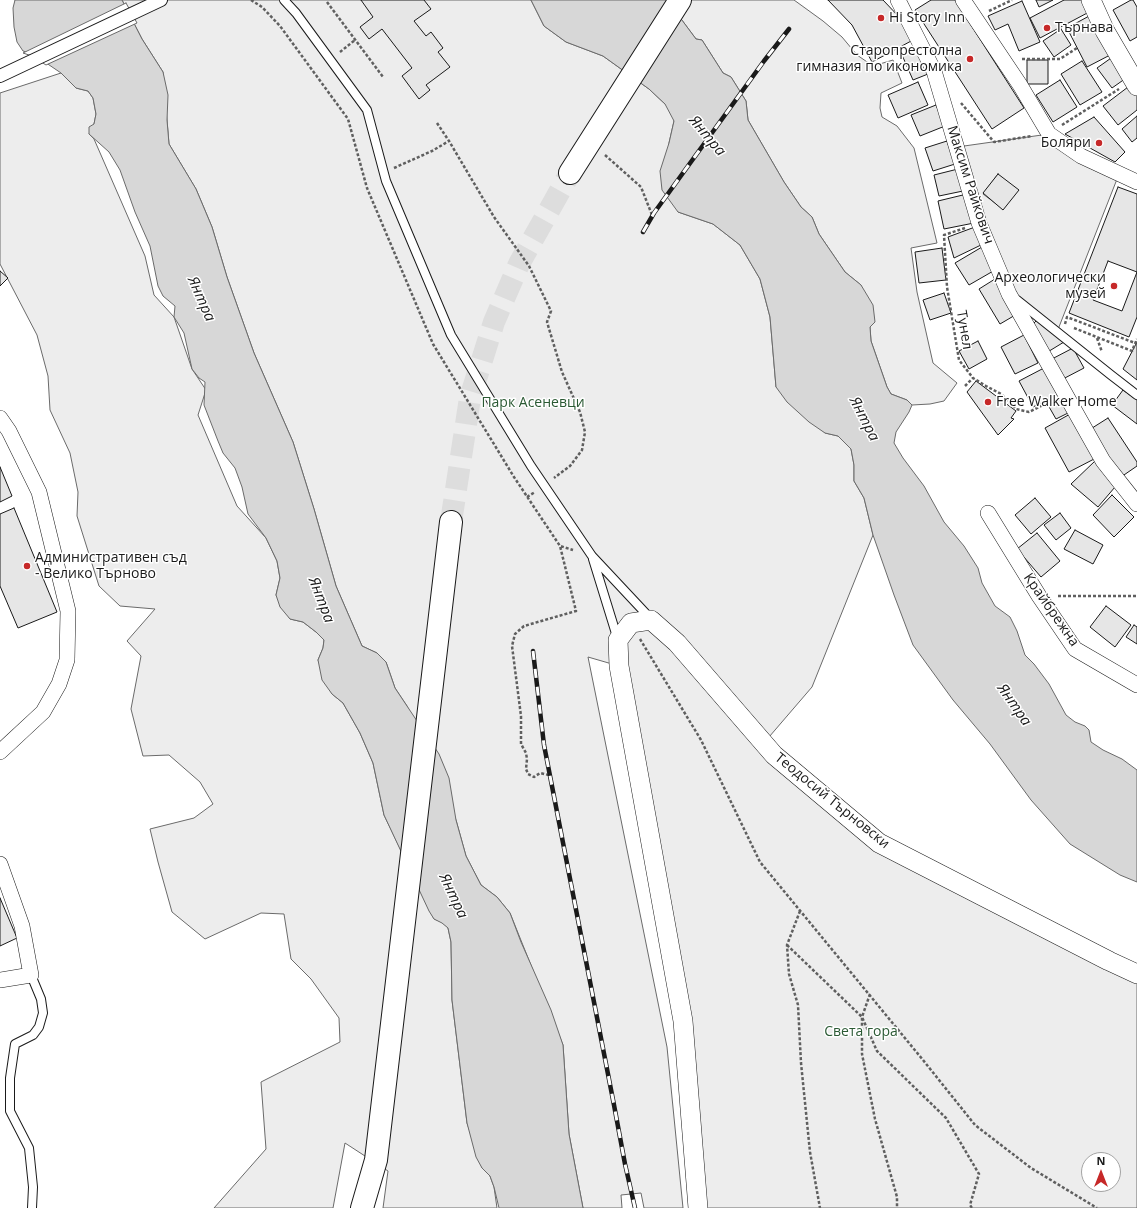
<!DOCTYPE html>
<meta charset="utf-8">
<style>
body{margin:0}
#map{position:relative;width:1137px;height:1208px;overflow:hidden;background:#fff;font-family:"Open Sans",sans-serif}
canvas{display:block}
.north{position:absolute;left:1081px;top:1152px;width:40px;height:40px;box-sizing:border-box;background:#fff;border:1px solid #a3a3a3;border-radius:50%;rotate:0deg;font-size:11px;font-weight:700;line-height:16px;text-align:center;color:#1a1a1a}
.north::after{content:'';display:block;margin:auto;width:14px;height:18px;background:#c62828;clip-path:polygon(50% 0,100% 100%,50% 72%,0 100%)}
</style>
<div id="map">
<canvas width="1137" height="1208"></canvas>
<div class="north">N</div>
</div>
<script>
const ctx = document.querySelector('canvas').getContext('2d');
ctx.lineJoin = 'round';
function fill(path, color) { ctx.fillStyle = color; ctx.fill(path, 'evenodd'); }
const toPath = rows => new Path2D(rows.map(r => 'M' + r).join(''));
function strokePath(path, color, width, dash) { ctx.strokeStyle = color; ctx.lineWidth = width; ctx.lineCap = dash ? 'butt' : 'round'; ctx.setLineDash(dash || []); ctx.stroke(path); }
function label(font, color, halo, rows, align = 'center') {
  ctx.font = font + ' "Open Sans",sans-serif'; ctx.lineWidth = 3; ctx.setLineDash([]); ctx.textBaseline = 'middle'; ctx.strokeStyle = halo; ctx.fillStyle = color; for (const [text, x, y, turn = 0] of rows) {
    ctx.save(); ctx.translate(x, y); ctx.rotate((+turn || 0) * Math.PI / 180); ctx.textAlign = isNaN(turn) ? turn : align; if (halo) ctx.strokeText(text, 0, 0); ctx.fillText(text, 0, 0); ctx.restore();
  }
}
const built = toPath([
 [122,0,531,0,544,26,566,42,603,56,649,89,665,104,672,105,674,121,669,143,678,212,713,224,740,245,760,279,770,317,776,387,825,433,838,436,851,449,854,465,854,481,864,498,873,535,812,687,763,744,879,843,1137,974,1137,1208,698,1208,683,1021,619,666,588,657,667,1047,683,1208,644,1208,641,1193,621,1195,622,1208,583,1208,569,1134,563,1045,510,913,497,897,481,885,466,856,456,820,407,706,395,688,386,662,377,653,362,646,336,586,314,509,293,442,254,353,227,277,212,227,196,189,169,144,163,72,142,39,122,0],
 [1089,1160,1113,1160,1113,1184,1089,1184,1089,1160],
 [667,0,794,0,823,21,842,37,857,55,873,66,893,60,902,83,881,93,880,108,882,117,897,126,914,148,937,243,911,248,917,292,933,363,957,383,944,401,930,404,912,405,907,400,891,394,887,387,871,341,870,327,861,285,845,272,819,234,812,217,801,207,784,182,748,120,746,101,731,77,723,73,702,40,696,39,667,0],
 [61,73,76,88,88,91,93,98,96,114,94,124,89,134,94,139,145,256,154,295,174,317,192,369,206,390,198,415,237,506,266,538,277,561,280,578,276,595,290,619,303,622,316,632,324,640,323,648,318,660,332,694,343,703,360,733,373,763,384,815,434,919,442,922,448,928,451,942,452,1000,467,1123,482,1168,490,1176,494,1187,497,1208,383,1208,388,1171,345,1143,333,1208,214,1208,266,1149,261,1082,340,1042,339,1018,311,979,291,959,284,914,261,913,205,939,172,912,158,862,150,829,194,818,213,804,200,782,169,755,143,756,131,709,141,656,127,641,155,609,120,606,99,586,77,516,78,492,70,453,50,410,48,376,37,335,0,264,0,93,61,73],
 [1049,134,1119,174,1057,332,1009,294,957,147,1049,134],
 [998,174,1003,209,983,194,998,174]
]);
fill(built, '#ededed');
strokePath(built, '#6a6a6a', 1);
const water = toPath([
 [15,0,122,0,142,39,163,72,168,95,167,120,169,144,196,189,212,227,227,277,254,353,293,442,314,509,336,586,362,646,377,653,386,662,395,688,439,754,449,778,456,820,466,856,481,885,497,897,510,913,521,942,551,1010,563,1045,569,1134,583,1208,499,1208,494,1187,490,1176,482,1168,476,1157,467,1123,452,1000,451,942,448,928,442,923,434,919,429,911,384,815,373,763,360,733,343,703,332,694,322,680,318,660,323,648,324,640,316,632,303,622,290,619,280,607,276,595,280,578,277,561,266,538,248,514,242,487,235,468,223,453,218,441,204,405,205,382,199,378,192,369,184,333,174,317,175,306,163,296,158,286,150,246,135,212,120,170,109,152,89,134,89,127,94,124,96,114,93,98,88,91,76,88,61,73,33,54,23,51,17,42,14,27,13,8,15,0],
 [531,0,667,0,696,39,702,40,723,73,731,77,746,101,748,120,784,182,801,207,812,217,819,234,845,272,861,285,873,305,875,322,870,327,871,341,887,387,891,394,907,400,912,405,909,412,896,432,894,443,903,458,924,486,944,522,964,546,978,568,982,583,995,606,1010,617,1017,631,1025,655,1034,664,1049,684,1066,715,1075,722,1085,726,1089,730,1091,742,1103,750,1122,759,1137,770,1137,882,1120,875,1070,844,1031,800,990,744,953,700,913,645,894,595,873,535,864,498,854,481,854,465,851,449,838,436,825,433,809,422,787,402,776,387,770,317,760,279,740,245,713,224,678,212,662,190,660,171,669,143,674,121,665,104,649,89,603,56,566,42,544,26,531,0]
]);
fill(water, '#d7d7d7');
strokePath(water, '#6a6a6a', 1);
const pier = toPath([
 [126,3,137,23,46,65,32,56,23,53,126,3]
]);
fill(pier, '#fff');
strokePath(pier, '#6a6a6a', 1);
const building = toPath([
 [361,0,424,0,431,9,414,21,426,36,431,32,443,48,438,52,450,67,426,85,430,90,419,99,402,76,412,68,382,29,369,39,360,27,373,17,361,0],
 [828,0,883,0,902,20,913,40,872,62,852,25,828,0],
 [931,0,955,0,1024,108,992,129,915,10,931,0],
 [1036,0,1053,0,1039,7,1036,0],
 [1064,0,1086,0,1091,11,1040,38,1030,18,1064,0],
 [1131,0,1133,0,1137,7,1137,37,1130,41,1113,10,1131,0],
 [1022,1,1040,42,1019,51,1008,24,995,30,988,16,1022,1],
 [1091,15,1112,54,1087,67,1067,28,1091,15],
 [1061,29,1071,45,1054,57,1043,41,1061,29],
 [917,49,928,74,913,80,902,55,917,49],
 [1114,56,1129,76,1112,88,1097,68,1114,56],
 [1027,60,1048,60,1048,84,1027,84,1027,60],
 [1082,61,1102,92,1080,105,1061,74,1082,61],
 [1060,80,1077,107,1053,122,1036,95,1060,80],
 [918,82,928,105,898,118,888,95,918,82],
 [1132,84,1137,90,1137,110,1118,125,1103,106,1132,84],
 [936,105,945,126,920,136,911,115,936,105],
 [1137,116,1137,138,1132,142,1122,129,1137,116],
 [1094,117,1125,152,1115,162,1065,134,1094,117],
 [947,141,955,164,933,171,925,148,947,141],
 [958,169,963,191,939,196,934,175,958,169],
 [998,174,1019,190,1003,210,983,193,998,174],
 [1118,187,1137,194,1137,317,1129,337,1069,313,1118,187],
 [1108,261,1137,272,1122,311,1093,300,1108,261],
 [967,194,974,223,944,229,938,201,967,194],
 [975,227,981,245,954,258,948,237,975,227],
 [982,247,995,270,969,285,955,263,982,247],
 [942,248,946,280,919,283,915,252,942,248],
 [0,271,8,278,0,286,0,271],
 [995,279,1017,314,1000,324,979,289,995,279],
 [944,293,951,313,930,320,923,300,944,293],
 [1037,320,1064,342,1046,353,1031,326,1037,320],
 [1024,335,1038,363,1015,374,1001,347,1024,335],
 [978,341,987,359,969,369,959,351,978,341],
 [1137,342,1137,380,1123,369,1137,342],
 [1073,348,1084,368,1061,380,1050,360,1073,348],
 [1044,368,1058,394,1033,407,1019,381,1044,368],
 [976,381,1016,411,1011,418,1014,419,998,435,967,392,976,381],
 [1123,390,1137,400,1137,424,1112,405,1123,390],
 [1062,398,1070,412,1056,419,1048,405,1062,398],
 [1072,413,1096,458,1069,472,1045,428,1072,413],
 [1108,418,1137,462,1137,466,1121,477,1089,430,1108,418],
 [1095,461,1115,487,1098,507,1071,484,1095,461],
 [0,467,12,496,0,502,0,467],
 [1112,495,1134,517,1114,537,1093,515,1112,495],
 [1035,498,1051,517,1031,534,1015,515,1035,498],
 [14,508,57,612,18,628,0,586,0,514,14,508],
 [1060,513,1071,528,1056,540,1044,525,1060,513],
 [1075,530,1103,545,1093,564,1064,549,1075,530],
 [1037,533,1060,561,1041,577,1017,549,1037,533],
 [1106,606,1131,625,1115,647,1090,627,1106,606],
 [1134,625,1137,627,1137,644,1126,637,1134,625],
 [0,898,17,938,0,946,0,898]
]);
fill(building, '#e6e6e6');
strokePath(building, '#1a1a1a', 1);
strokePath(toPath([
 [451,522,470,398,494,322,519,264,570,173]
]), '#ddd', 22, [22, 11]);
const service = toPath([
 [284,0,296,13,367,110,386,181,451,335,531,466,592,556,651,619],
 [1017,300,1111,375,1137,395],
 [593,559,618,640],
 [31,975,41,999,43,1013,39,1027,33,1035,15,1044,10,1078,10,1111,29,1148,33,1187,32,1208]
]);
const pedestrian = toPath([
 [0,76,161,0]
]);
const minor = toPath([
 [898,0,934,71,979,223,1009,294,1103,461,1137,504],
 [963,0,1020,85,1049,134,1081,156,1137,182],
 [0,418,9,431,39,492,68,611,67,660,59,684,43,712,0,752],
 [988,513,1039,596,1075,649,1137,685],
 [0,864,22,926,31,975,0,980]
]);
const tertiary = toPath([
 [1091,0,1105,31,1137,86],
 [698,1208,683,1021,619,666,618,640,631,623,651,620,677,643,774,755,879,843,1109,961,1137,974]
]);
const primary = toPath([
 [570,173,680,0],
 [362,1208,376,1160,451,522]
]);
strokePath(service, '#1a1a1a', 10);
strokePath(pedestrian, '#1a1a1a', 14);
strokePath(minor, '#1a1a1a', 16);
strokePath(tertiary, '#1a1a1a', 20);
strokePath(primary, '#1a1a1a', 24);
strokePath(toPath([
 [251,0,262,7,280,26,348,119,367,188,433,344,514,477,560,546,573,550],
 [327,2,383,77],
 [989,11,1012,0],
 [340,52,355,40],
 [1022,59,1060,59,1077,48],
 [961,103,994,142,1032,136],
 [437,123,449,141,494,217,529,266,551,311,547,322,562,372,580,412,585,432,582,450,570,466,554,478],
 [1062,125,1119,89],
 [605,155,641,187,652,215],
 [394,168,432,151,449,141],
 [965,228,944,235,947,287,959,360,973,378,986,386,1001,394,1016,409,1029,412,1051,401],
 [1065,324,1067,317,1135,343],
 [1074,328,1132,351,1137,339],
 [1097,338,1102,352],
 [965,386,973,378],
 [527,497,535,492],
 [1058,596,1137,596],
 [640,639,701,740,760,862,923,1060,975,1125,1031,1168,1097,1208],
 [549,775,540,773,534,777,528,774,526,769,527,759,526,753,521,744,521,716,512,646,515,634,524,626,576,611,560,546],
 [800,911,787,945,789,974,798,1005,801,1063,810,1152,820,1208],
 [787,945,862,1017,877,1051,946,1118,979,1174,970,1205,972,1208],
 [870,994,862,1017,862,1054,875,1119,897,1197,897,1208]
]), '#5f5f5f', 2.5, [3, 2]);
strokePath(service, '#fff', 8);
strokePath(pedestrian, '#fff', 12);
strokePath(minor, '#fff', 15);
strokePath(tertiary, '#fff', 19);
strokePath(primary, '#fff', 22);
const rail = toPath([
 [643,232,654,213,764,61,789,29],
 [533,651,544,745,614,1105,625,1164,635,1208]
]);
strokePath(rail, '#1a1a1a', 4.5);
strokePath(rail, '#fff', 3, [9]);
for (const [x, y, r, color] of [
 [881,18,4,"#c62828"],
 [1047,28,4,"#c62828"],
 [970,59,4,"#c62828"],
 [1099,143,4,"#c62828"],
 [1114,286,4,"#c62828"],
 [988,402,4,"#c62828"],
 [27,566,4,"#c62828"]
]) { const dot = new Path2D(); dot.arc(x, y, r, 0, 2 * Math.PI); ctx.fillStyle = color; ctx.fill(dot); strokePath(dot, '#fff', 1.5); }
label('14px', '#1a1a1a', '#fff', [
 ["Hi Story Inn",889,18],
 ["Търнава",1055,28],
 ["Старопрестолна",962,51,"right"],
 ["гимназия по икономика",962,67,"right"],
 ["Боляри",1091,143,"right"],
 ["Археологически",1106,278,"right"],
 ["музей",1106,294,"right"],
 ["Free Walker Home",996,402],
 ["Административен съд",35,558],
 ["- Велико Търново",35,574]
], 'left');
label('14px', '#1a1a1a', '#fff', [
 ["Максим Райкович",970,185,72],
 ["Тунел",964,330,80],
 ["Крайбрежна",1051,610,55],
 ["Теодосий Търновски",832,801,39]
]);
label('14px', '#2b5a34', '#fff', [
 ["Парк Асеневци",533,403],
 ["Света гора",861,1032]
]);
label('italic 15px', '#1a1a1a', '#fff', [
 ["Янтра",707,136,50],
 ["Янтра",201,299,66],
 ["Янтра",864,419,63],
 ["Янтра",321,600,69],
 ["Янтра",1014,705,55],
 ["Янтра",453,896,65]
]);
</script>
